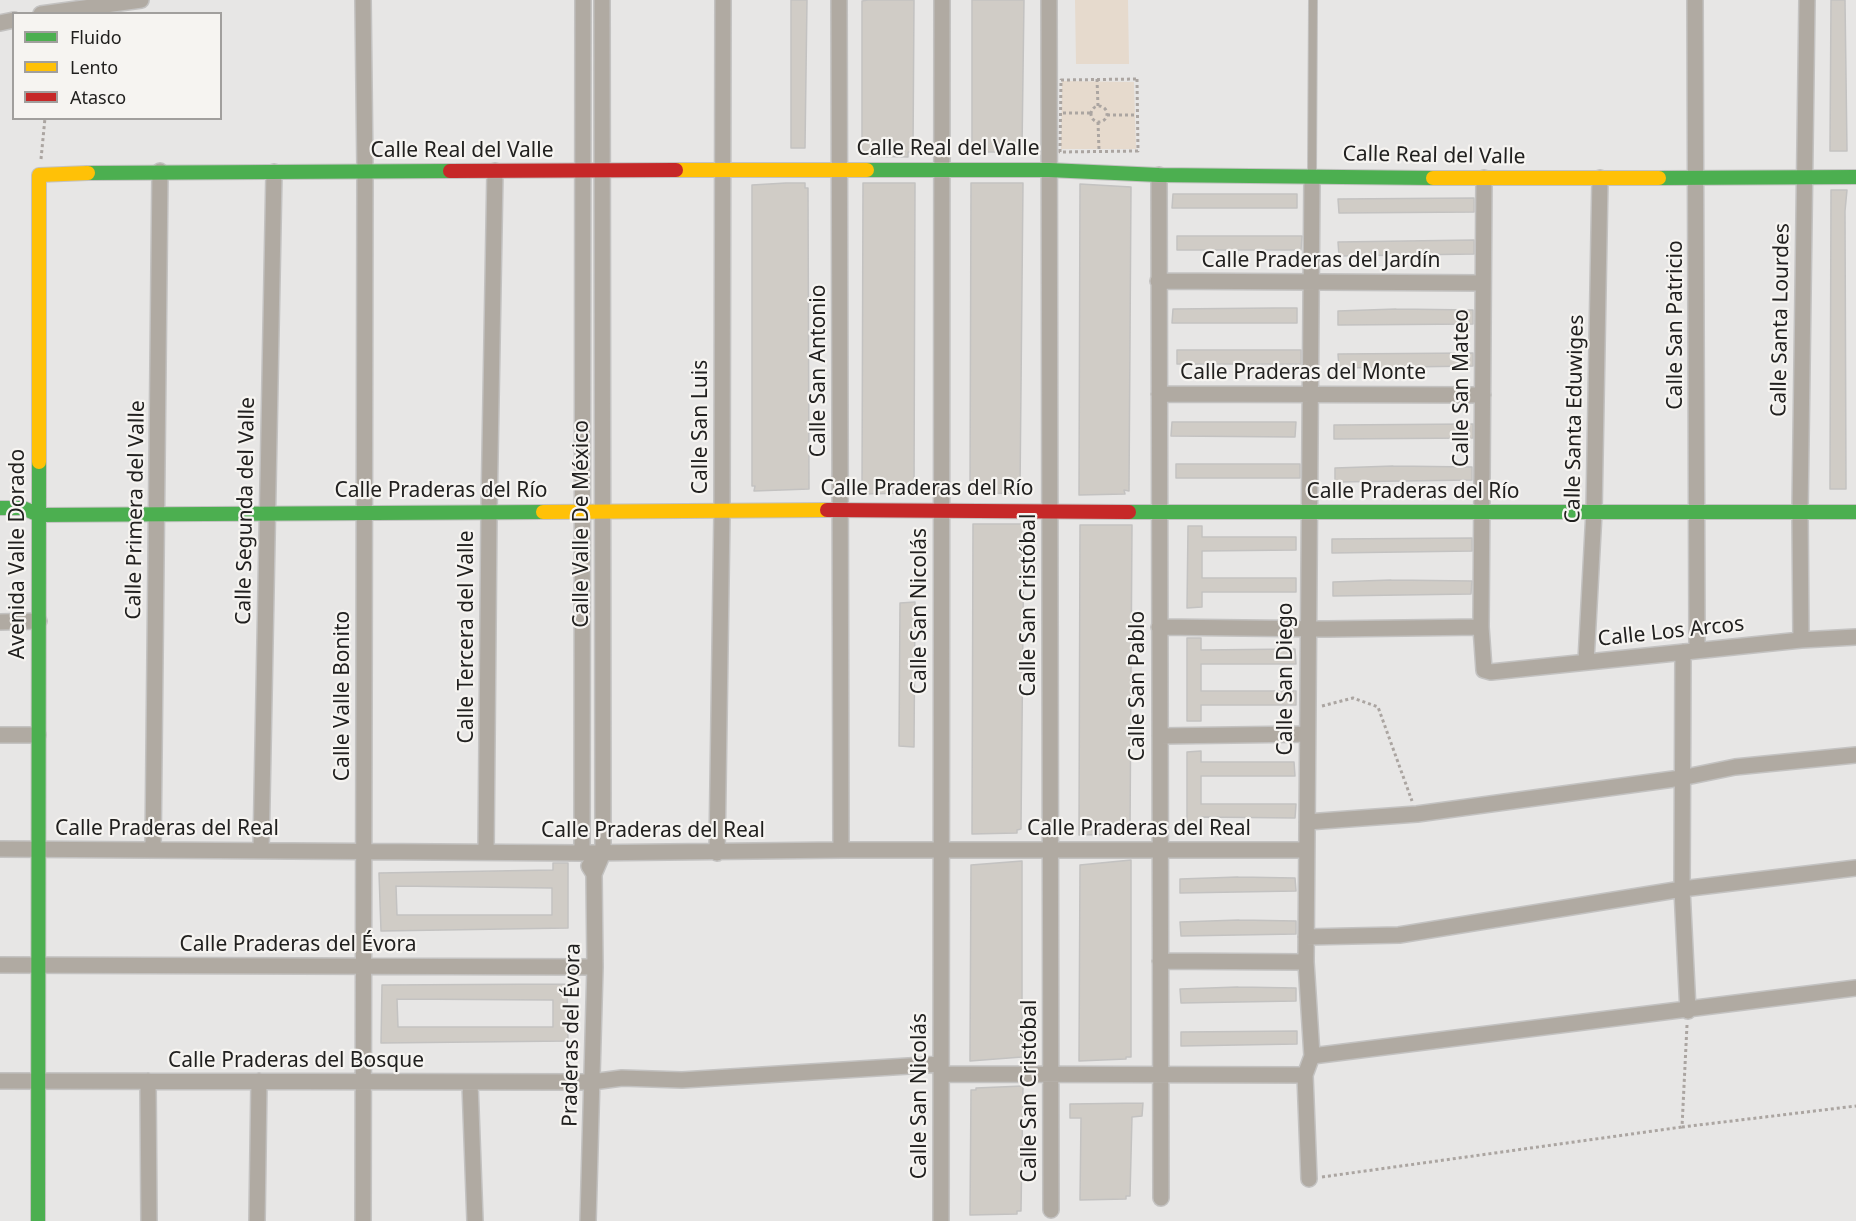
<!DOCTYPE html>
<meta charset="utf-8">
<style>
body{margin:0}
#map{position:relative;width:1856px;height:1221px;overflow:hidden;background:#e7e6e5;font-family:"Noto Sans",sans-serif}
canvas{display:block}
.legend{position:absolute;left:12px;top:12px;width:210px;height:108px;box-sizing:border-box;background:#f6f4f1;border:2px solid #a19f9d;margin:0;padding:8px 10px;list-style:none;font-size:18px;color:#21201f}
.legend li{display:flex;align-items:center;gap:12px;height:30px}
.legend b{width:30px;border:2px solid #a19f9d}
</style>
<div id="map">
<canvas width="1856" height="1221"></canvas>
<ul class="legend">
<li><b style="height:8px;background:#4caf50"></b>Fluido</li>
<li><b style="height:8px;background:#ffc107"></b>Lento</li>
<li><b style="height:8px;background:#c62828"></b>Atasco</li>
</ul>
</div>
<script>
const ctx = document.querySelector('canvas').getContext('2d');
ctx.lineJoin = 'round';
function fill(path, color) { ctx.fillStyle = color; ctx.fill(path, 'evenodd'); }
const toPath = rows => new Path2D(rows.map(r => 'M' + r).join(''));
function strokePath(path, color, width, dash) { ctx.strokeStyle = color; ctx.lineWidth = width; ctx.lineCap = dash ? 'butt' : 'round'; ctx.setLineDash(dash || []); ctx.stroke(path); }
function label(font, color, halo, rows, align = 'center') {
  ctx.font = font + ' "Noto Sans",sans-serif'; ctx.lineWidth = 4.5; ctx.setLineDash([]); ctx.textBaseline = 'middle'; ctx.strokeStyle = halo; ctx.fillStyle = color; for (const [text, x, y, turn = 0] of rows) {
    ctx.save(); ctx.translate(x, y); ctx.rotate((+turn || 0) * Math.PI / 180); ctx.textAlign = isNaN(turn) ? turn : align; if (halo) ctx.strokeText(text, 0, 0); ctx.fillText(text, 0, 0); ctx.restore();
  }
}
fill(toPath([
 [1075,0,1128,0,1129,64,1076,64],
 [1062,81,1134,82,1136,149,1061,149]
]), '#e6dacd');
const building = toPath([
 [791,0,807,0,805,148,791,148,791,0],
 [868,0,914,0,913,152,908,152,908,157,862,156,862,1,868,0],
 [972,0,1024,0,1022,149,1017,149,1018,152,972,152,972,0],
 [1831,0,1845,0,1847,151,1830,151,1831,0],
 [786,183,805,183,805,188,808,188,809,489,754,491,755,486,752,486,752,185,786,183],
 [863,183,915,183,914,493,862,494,863,183],
 [971,183,1023,183,1020,490,1015,490,1016,493,970,494,971,183],
 [1080,184,1131,187,1129,491,1124,490,1125,494,1079,495,1080,184],
 [1831,190,1847,190,1845,211,1846,489,1830,489,1831,190],
 [1173,194,1297,194,1297,208,1172,208,1173,194],
 [1474,198,1474,212,1339,213,1338,199,1474,198],
 [1177,236,1302,236,1301,250,1177,250,1177,236],
 [1474,240,1474,254,1339,256,1338,242,1474,240],
 [1275,308,1297,308,1297,323,1172,323,1173,309,1275,308],
 [1396,309,1473,310,1473,324,1338,325,1338,311,1396,309],
 [1177,350,1301,350,1301,364,1177,364,1177,350],
 [1473,353,1473,366,1339,368,1338,354,1473,353],
 [1172,422,1296,422,1295,437,1171,436,1172,422],
 [1473,424,1473,438,1334,439,1334,425,1473,424],
 [1176,464,1300,464,1300,478,1176,478,1176,464],
 [1393,466,1472,467,1472,480,1335,482,1335,468,1393,466],
 [973,524,1024,524,1021,829,1017,830,1017,833,972,834,973,524],
 [1080,525,1132,525,1130,831,1125,830,1125,834,1079,835,1080,525],
 [1188,526,1202,526,1202,537,1296,537,1296,550,1202,551,1202,578,1296,578,1296,592,1202,592,1202,607,1187,608,1188,526],
 [1472,538,1472,551,1332,553,1332,539,1472,538],
 [1391,580,1472,581,1471,594,1333,596,1333,582,1391,580],
 [915,602,914,747,899,746,900,603,915,602],
 [1187,638,1201,638,1201,650,1295,649,1296,664,1201,664,1201,691,1296,691,1296,705,1201,705,1201,721,1187,721,1187,638],
 [1201,751,1201,762,1294,762,1295,776,1201,776,1201,804,1296,804,1295,818,1201,817,1201,835,1187,835,1187,752,1201,751],
 [1131,860,1131,1057,1126,1057,1126,1059,1079,1061,1080,865,1131,860],
 [1022,861,1022,1057,970,1061,971,865,1022,861],
 [553,863,568,863,568,928,381,931,379,873,553,870,553,863],
 [396,886,552,888,552,915,397,915,396,886],
 [1238,877,1295,878,1296,891,1180,893,1180,879,1238,877],
 [1239,920,1296,921,1296,934,1181,936,1180,922,1239,920],
 [567,984,568,1041,381,1043,382,985,567,984],
 [397,999,553,1000,553,1027,398,1027,397,999],
 [1238,987,1296,988,1296,1001,1181,1003,1180,989,1238,987],
 [1297,1031,1297,1044,1181,1046,1181,1032,1297,1031],
 [1023,1086,1021,1211,1017,1211,1017,1214,970,1215,971,1090,976,1090,976,1088,1023,1086],
 [1143,1103,1142,1116,1132,1117,1130,1196,1126,1196,1126,1199,1080,1200,1081,1118,1070,1118,1070,1104,1143,1103]
]);
fill(building, '#d0ccc6');
strokePath(building, '#c3c2c1', 1.5);
const lane = toPath([
 [1312,175,1313,0]
]);
const street = toPath([
 [363,0,365,172,363,1221],
 [839,0,841,850],
 [1049,0,1051,1210],
 [1695,0,1697,650],
 [41,14,141,0],
 [0,23,14,20],
 [1159,175,1161,1198],
 [1484,178,1481,627,1484,670,1491,672,1801,640,1856,637],
 [1158,281,1483,283],
 [1159,394,1483,395],
 [0,622,39,621],
 [1159,627,1328,629,1481,627],
 [1801,640,1800,512,1807,0],
 [1683,652,1682,889,1688,1011],
 [1586,661,1594,512,1600,178],
 [0,735,38,735],
 [1160,736,1307,734],
 [1307,822,1417,814,1681,778,1735,767,1856,755],
 [0,849,582,853,841,850,1306,850],
 [153,850,160,171],
 [261,851,274,172],
 [486,852,489,512,495,171],
 [582,853,583,0],
 [717,853,722,512,723,0],
 [594,874,603,853,602,0],
 [1306,937,1399,935,1682,889,1856,868],
 [1160,961,1306,962],
 [0,965,595,967],
 [1312,1056,1856,988],
 [941,1074,1305,1075],
 [0,1081,592,1082,622,1078,682,1080,941,1064],
 [148,1081,149,1221],
 [470,1083,475,1221],
 [1309,1179,1305,1075,1312,1056,1306,962,1312,176],
 [257,1221,259,1081],
 [588,1221,595,967,594,874,589,866],
 [941,1221,942,0]
]);
const fast = toPath([
 [867,170,1049,170,1159,175,1433,178],
 [88,173,450,171],
 [1659,178,1856,177],
 [0,508,23,508,39,515,543,512],
 [1129,512,1856,512],
 [38,1221,39,462]
]);
const slow = toPath([
 [676,170,867,170],
 [1433,178,1659,178],
 [39,462,39,175,88,173],
 [543,512,827,510]
]);
const jam = toPath([
 [450,171,676,170],
 [827,510,1129,512]
]);
strokePath(lane, '#c3c2c1', 10);
strokePath(street, '#c3c2c1', 18);
strokePath(fast, '#c3c2c1', 16);
strokePath(slow, '#c3c2c1', 16);
strokePath(jam, '#c3c2c1', 16);
strokePath(toPath([
 [1097,79,1098,106],
 [1137,79,1138,151,1060,152,1061,80,1137,79],
 '1091 114a8 8 0 1 1 16 0a8 8 0 1 1-16 0Z',
 [1063,113,1091,113],
 [1107,115,1137,115],
 [1098,122,1099,150],
 [41,159,45,118],
 [1322,706,1353,698,1378,707,1412,801],
 [1687,1025,1682,1127,1856,1106],
 [1322,1177,1682,1127]
]), '#aba5a1', 3, [3, 3]);
strokePath(lane, '#b0aaa2', 8);
strokePath(street, '#b0aaa2', 15);
strokePath(fast, '#4caf50', 14);
strokePath(slow, '#ffc107', 14);
strokePath(jam, '#c62828', 14);
label('21px', '#21201f', '#f6f4f1', [
 ["Calle Real del Valle",948,149],
 ["Calle Real del Valle",462,151],
 ["Calle Real del Valle",1434,156,1],
 ["Calle Praderas del Jardín",1321,261],
 ["Calle Santa Lourdes",1781,320,-89],
 ["Calle San Patricio",1676,325,-90],
 ["Calle San Antonio",819,371,-90],
 ["Calle Praderas del Monte",1303,373],
 ["Calle San Mateo",1462,388,-90],
 ["Calle Santa Eduwiges",1575,419,-89],
 ["Calle San Luis",701,427,-90],
 ["Calle Praderas del Río",927,489],
 ["Calle Praderas del Río",441,491],
 ["Calle Praderas del Río",1413,492],
 ["Calle Primera del Valle",136,510,-89],
 ["Calle Segunda del Valle",246,511,-89],
 ["Calle Valle De México",582,524,-90],
 ["Avenida Valle Dorado",18,554,-90],
 ["Calle San Cristóbal",1029,605,-90],
 ["Calle San Nicolás",920,611,-90],
 ["Calle Los Arcos",1671,632,-6],
 ["Calle Tercera del Valle",467,637,-90],
 ["Calle San Diego",1286,679,-90],
 ["Calle San Pablo",1138,686,-90],
 ["Calle Valle Bonito",343,696,-90],
 ["Calle Praderas del Real",167,829],
 ["Calle Praderas del Real",1139,829],
 ["Calle Praderas del Real",653,831],
 ["Calle Praderas del Évora",298,945],
 ["Praderas del Évora",572,1035,-89],
 ["Calle Praderas del Bosque",296,1061],
 ["Calle San Cristóbal",1030,1091,-90],
 ["Calle San Nicolás",920,1096,-90]
]);
</script>
